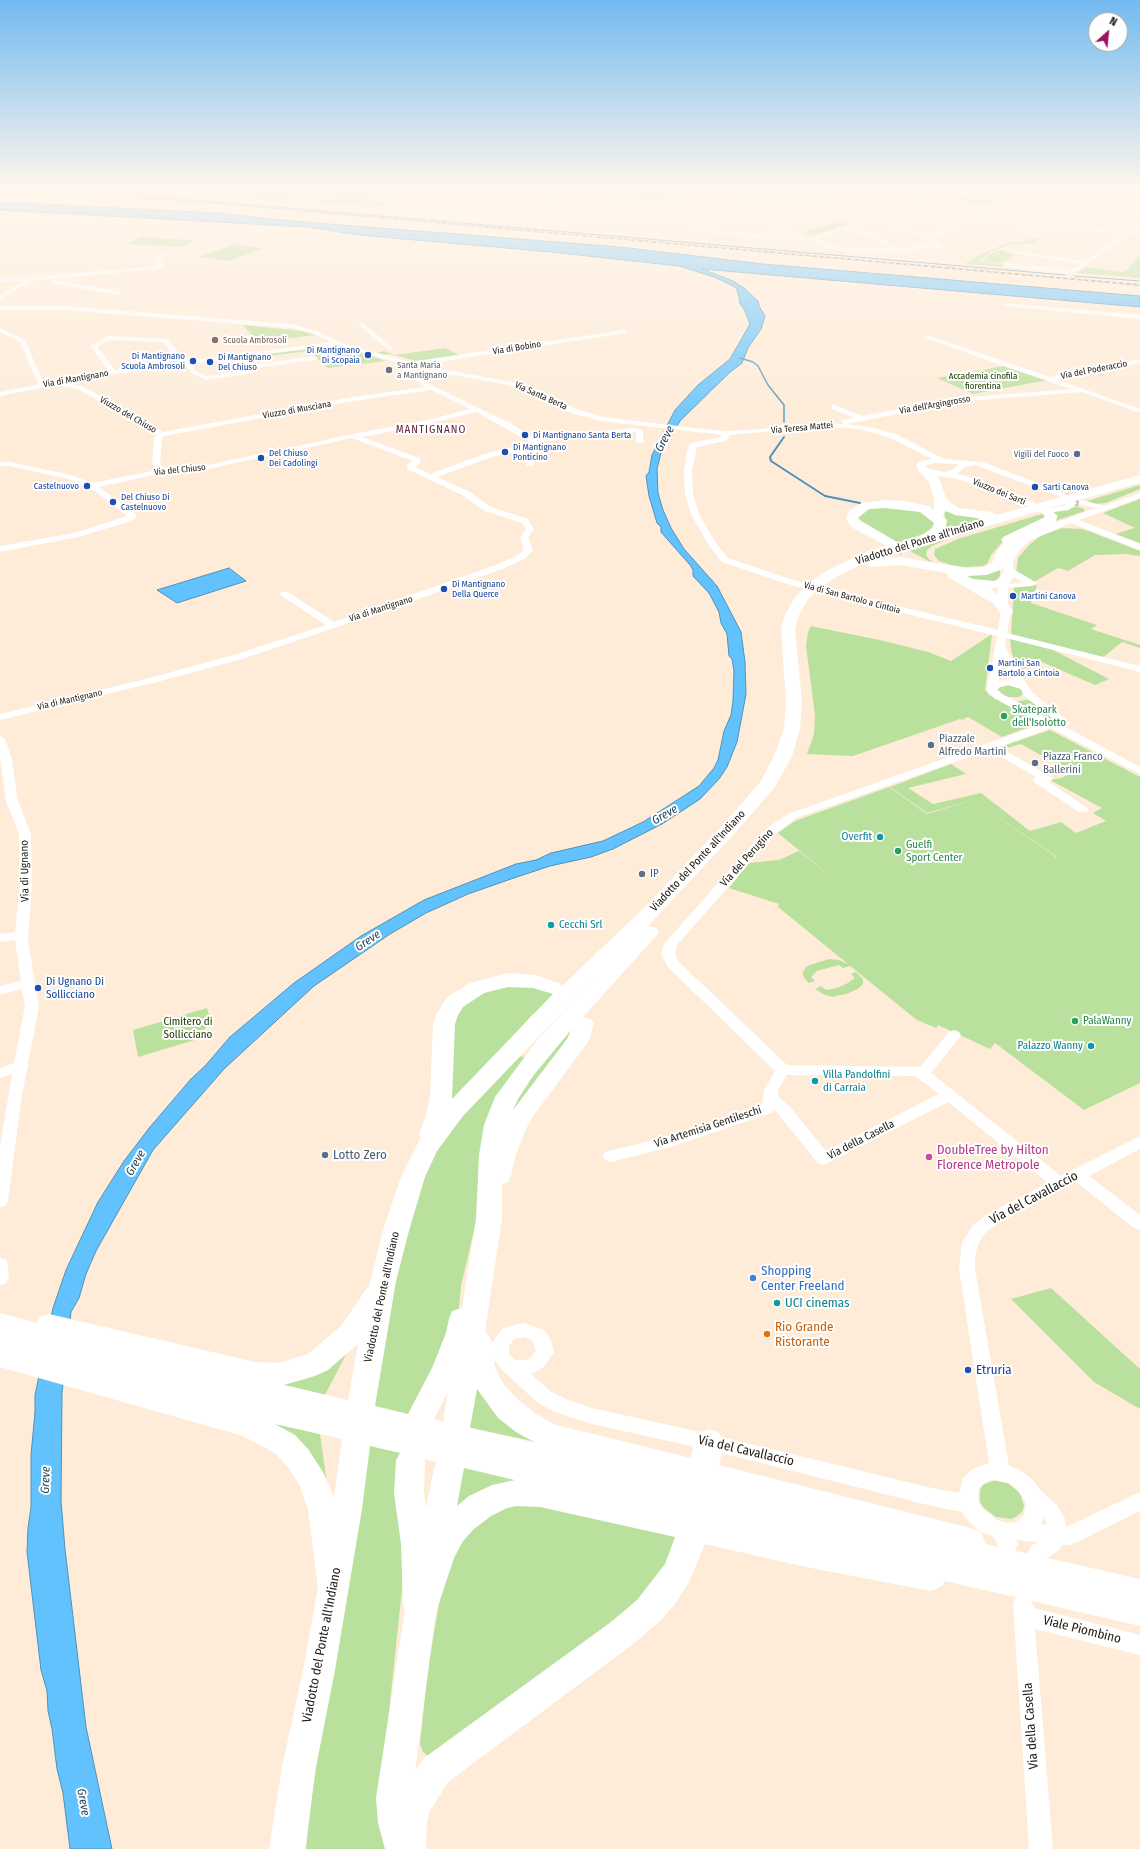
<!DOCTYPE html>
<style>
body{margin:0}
#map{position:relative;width:1140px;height:1849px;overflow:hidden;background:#feecd8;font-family:"Fira Sans Condensed",sans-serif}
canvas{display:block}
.north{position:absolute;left:1088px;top:12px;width:40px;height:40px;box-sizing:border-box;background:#fff;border:1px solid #a8a6a3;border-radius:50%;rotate:27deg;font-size:11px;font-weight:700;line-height:16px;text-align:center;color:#262018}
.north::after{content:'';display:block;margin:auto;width:14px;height:18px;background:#9e125e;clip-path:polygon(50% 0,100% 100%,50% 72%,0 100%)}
</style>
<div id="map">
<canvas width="1140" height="1849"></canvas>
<div class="north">N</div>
</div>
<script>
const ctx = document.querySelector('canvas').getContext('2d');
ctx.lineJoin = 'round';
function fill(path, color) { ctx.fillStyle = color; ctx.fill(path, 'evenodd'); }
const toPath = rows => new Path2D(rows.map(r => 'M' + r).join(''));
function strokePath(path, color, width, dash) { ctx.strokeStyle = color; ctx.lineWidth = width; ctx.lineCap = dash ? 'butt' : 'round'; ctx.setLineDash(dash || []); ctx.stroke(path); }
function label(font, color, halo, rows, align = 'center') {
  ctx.font = font + ' "Fira Sans Condensed",sans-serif'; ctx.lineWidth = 4; ctx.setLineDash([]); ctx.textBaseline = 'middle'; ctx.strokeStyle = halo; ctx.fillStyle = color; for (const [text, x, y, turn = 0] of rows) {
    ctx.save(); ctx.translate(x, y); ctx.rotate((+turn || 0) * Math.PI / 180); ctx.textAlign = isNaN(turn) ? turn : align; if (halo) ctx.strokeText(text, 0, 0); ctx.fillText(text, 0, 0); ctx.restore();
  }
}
fill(toPath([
 [186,187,280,187,269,192,287,194,302,193,290,197,321,202,357,187,389,187,360,200,393,202,374,208,194,191,185,189],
 [431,187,523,187,570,191,560,195,502,190,490,196,417,193],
 [649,192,668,195,660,200,655,200,653,203,630,201],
 [963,196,976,200,987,198,1003,199,1002,201,988,200,998,203,985,205,950,198],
 [832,223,851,223,811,236,803,232],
 [141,237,194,240,182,247,128,244],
 [1032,238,1039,239,1033,243,1008,245,989,253,979,262,1002,264,1002,267,965,264,973,258,998,247,1009,242,1022,243],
 [235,244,264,248,229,261,199,257],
 [1001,250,1015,255,1012,257,1001,255,1011,257,1002,263,982,262,990,254],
 [1140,255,1140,278,1076,273,1087,267,1122,272,1127,270],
 [243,325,301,331,315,335,258,342],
 [323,347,332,349,345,348,386,361,328,368,309,351,245,359,244,357],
 [445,348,461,356,414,363,409,362,413,360,390,354,382,355,376,353,384,351,395,355],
 [1004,366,1048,380,973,394,937,378],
 [1140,485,1140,489,1106,503,1094,504,1084,502],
 [1140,499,1140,543,1115,534,1135,528,1103,513],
 [911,507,934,517,936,527,927,533,895,543,863,527,856,515,865,508],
 [1076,507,1083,508,1085,511,1055,521,1058,516,1053,512],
 [944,511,945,511,990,518,944,531,946,524],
 [1045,513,1046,518,1018,530,1005,539,991,555,987,564,983,566,965,567,951,565,939,561,934,555,935,549,958,539],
 [1062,528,1082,529,1091,532,1140,551,1140,556,1126,554,1095,555,1068,571,1058,568,1034,582,1016,572,1018,558,1029,545,1040,536],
 [947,539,932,546,927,550,926,554,928,558,934,564,910,551],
 [1000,567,1000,576,995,582,978,582,960,573],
 [1037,585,1031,603,1097,625,1091,629,1140,645,1140,648,1122,642,1102,658,1011,635,1014,587],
 [811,626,884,641,928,652,951,661,992,634,985,690,989,695,1040,723,1002,737,968,717,963,719,967,721,960,719,853,756,807,754,814,734,815,715,806,646,808,632],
 [1010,639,1051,649,1109,679,1095,685,1042,662,1019,671,1012,654],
 [1009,685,1019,688,1023,692,1022,695,1019,697,1009,697,1005,696,997,690,1000,687],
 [1030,699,1056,720,1051,721,1015,702],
 [1050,730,1140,777,1140,1083,1084,1110,995,1043,990,1049,938,1025,936,1028,917,1020,850,966,843,968,839,965,817,971,811,977,815,981,809,983,805,979,802,973,806,967,810,965,829,959,839,960,848,964,778,907,779,904,729,888,749,863,779,860,799,851,838,882,778,833,795,821,889,787,927,814,973,800,1056,857,1052,859,1057,857,973,800,927,813,890,787,951,764,966,774,908,788,933,804,981,793,1030,831,1061,822,1076,833,1106,821,1093,813,1102,808,1050,780,1061,778,1072,773,1021,744,1004,749,1000,747],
 [856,972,863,979,863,984,858,989,846,994,832,997,823,994,815,989,821,986,826,990,837,988,848,983,855,978,851,974],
 [514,984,543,989,556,995,531,1016,444,1116,452,1027,459,1007,479,993],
 [207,1008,212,1025,207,1026,198,1039,138,1057,133,1030],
 [574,1022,573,1036,515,1113,509,1112,521,1090],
 [513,1056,528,1057,487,1175,461,1286,458,1317,414,1417,407,1543,385,1749,392,1849,306,1849,322,1706,360,1470,406,1227,436,1146],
 [1051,1288,1140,1369,1140,1409,1094,1382,1011,1299],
 [352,1343,325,1395,263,1380],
 [472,1372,546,1444,463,1426],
 [253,1418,320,1434,329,1498],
 [455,1465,527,1483,445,1525],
 [995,1480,1009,1483,1020,1493,1024,1506,1022,1512,1017,1516,1011,1519,996,1517,984,1508,980,1502,980,1490,983,1485],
 [533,1502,680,1532,670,1566,645,1600,428,1756,423,1752,420,1744,428,1667,447,1558,492,1508]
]), '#bae09d');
const water = toPath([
 [0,202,217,213,292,221,620,247,763,264,1140,296,1140,307,702,269,733,281,744,288,758,301,759,306,765,316,761,329,748,348,742,363,729,373,680,421,661,453,657,469,658,493,663,510,671,528,684,549,717,586,741,632,745,662,746,694,737,742,727,767,719,779,700,799,662,824,613,849,591,857,550,866,511,879,468,894,426,913,390,934,314,986,224,1069,153,1150,96,1251,86,1274,79,1298,71,1312,62,1393,61,1501,65,1549,86,1727,112,1849,70,1849,63,1793,57,1769,52,1729,48,1711,47,1691,41,1670,27,1552,28,1528,31,1507,31,1455,35,1412,35,1395,53,1308,66,1270,98,1202,124,1161,150,1127,191,1079,205,1066,230,1037,294,983,361,936,424,900,516,864,536,860,551,853,603,841,643,822,699,786,714,768,718,760,724,731,731,715,733,701,734,671,732,659,729,656,727,634,721,623,719,612,709,593,693,576,693,570,690,565,661,532,661,527,657,523,649,496,646,476,649,472,652,455,675,410,698,385,730,359,750,324,744,309,739,302,740,301,737,290,735,287,714,277,679,266,551,252,358,235,307,227,0,210,0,202],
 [229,568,246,581,177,603,157,590,229,568]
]);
fill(water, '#62c2fd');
strokePath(water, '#5091b8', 1);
strokePath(toPath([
 [137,195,1065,275],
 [1074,276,1140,281]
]), '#5091b8', 1);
strokePath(toPath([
 [740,358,753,362,758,366,768,385,784,405,784,422]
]), '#5091b8', 1.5);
strokePath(toPath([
 [784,437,770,457,771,461,825,496,860,503]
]), '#5091b8', 2);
fill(toPath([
 [1137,187,1140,187,1140,188,1138,188,1137,187]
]), '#62c2fd');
strokePath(toPath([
 [128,197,130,196]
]), '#d3c3b2', 5, [5, 2.5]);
strokePath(toPath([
 [1065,497,1079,503]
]), '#d3c3b2', 8, [8, 4]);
strokePath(toPath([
 [893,544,908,552]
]), '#d3c3b2', 12, [12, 6]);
fill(toPath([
 [133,187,285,200,316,187,321,187,291,200,378,209,420,190,422,191,418,194,493,195,515,191,563,195,582,187,587,187,570,195,726,209,743,197,747,198,710,226,692,233,690,230,706,224,723,212,564,198,505,224,135,188,133,187],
 [515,193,558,197,504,220,384,209,412,196,493,197,515,193],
 [712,187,839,195,893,189,941,190,1037,196,1140,209,1140,211,1037,198,941,192,893,191,841,198,714,188,712,187],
 [1082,187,1090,187,1050,195,1048,194,1082,187],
 [952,195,954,197,915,205,895,212,893,211,912,203,952,195],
 [80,197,154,199,156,200,154,201,78,199,80,197],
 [1035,200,1037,202,974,218,973,220,933,238,944,245,942,248,918,248,918,250,915,252,849,252,833,249,806,239,879,215,881,217,876,219,929,236,969,218,970,216,1035,200],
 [871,220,921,235,936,244,915,244,912,246,912,248,897,248,879,236,848,228,871,220],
 [843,230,875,238,890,248,849,248,836,247,817,238,843,230],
 [806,205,810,206,801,214,827,217,825,218,798,217,773,237,803,239,805,242,704,232,707,230,767,236,806,205],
 [1103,224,1138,226,1140,229,1136,229,1078,271,1065,273,1007,267,1004,265,1007,263,1065,269,1075,268,1081,264,1012,253,1015,251,1085,261,1130,229,1105,227,1103,224],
 [165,252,168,254,161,259,161,264,165,266,165,268,32,281,0,299,0,295,24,281,0,281,0,277,31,277,156,266,155,258,165,252],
 [52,280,118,291,121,293,118,295,50,283,50,281,52,280],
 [1005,303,1140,315,1140,319,1003,306,1002,305,1005,303],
 [0,306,64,306,292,324,316,331,345,344,414,363,417,361,624,330,627,332,626,333,419,365,512,382,577,409,602,417,721,431,751,430,818,423,843,424,842,420,854,418,832,409,832,405,835,405,862,416,956,398,1072,389,1009,368,925,338,924,337,927,335,1050,377,1140,359,1140,363,1058,380,1140,409,1140,413,1082,392,956,402,847,424,869,427,896,434,944,459,983,462,1071,496,1070,498,1064,498,975,465,965,467,957,474,967,476,1037,504,1038,506,1034,508,961,480,928,474,918,471,916,466,917,464,921,461,932,459,890,438,868,431,849,428,818,427,729,435,729,438,725,441,697,447,692,471,693,494,699,514,716,543,728,558,790,579,827,589,998,630,1001,611,998,603,998,590,1003,575,1005,561,1013,546,1023,537,1039,529,1096,508,1079,504,1079,500,1082,500,1104,506,1140,493,1140,498,1079,520,1140,544,1140,550,1071,523,1029,541,1020,549,1013,561,1013,569,1037,583,1032,586,1008,588,1008,603,1011,611,1007,633,1140,666,1140,672,1006,638,1005,647,1020,674,1033,693,1070,723,1069,725,1062,725,1140,767,1140,774,1051,728,999,747,1051,777,1053,779,1049,782,1087,808,1089,810,1087,812,1079,812,1034,782,1032,780,1036,777,989,750,796,818,775,834,677,945,675,954,679,962,787,1065,920,1067,949,1032,954,1030,959,1032,961,1035,959,1038,931,1073,1061,1176,1140,1136,1140,1149,1089,1176,1140,1215,1140,1230,1134,1228,1076,1182,998,1223,985,1233,978,1244,975,1258,975,1269,1009,1466,1020,1470,1032,1479,1040,1490,1057,1505,1065,1519,1066,1527,1140,1492,1140,1511,1077,1542,1070,1545,1062,1545,1059,1550,1045,1560,1038,1562,1031,1560,1028,1553,1031,1546,1037,1542,1016,1540,1018,1544,1015,1551,1008,1553,1001,1551,994,1537,978,1530,965,1517,962,1512,932,1506,709,1450,592,1424,555,1412,538,1403,503,1371,491,1356,491,1344,503,1328,524,1323,544,1330,551,1340,554,1352,543,1368,531,1374,550,1391,568,1400,592,1408,709,1434,932,1488,959,1493,963,1478,972,1469,989,1463,959,1269,962,1243,973,1225,986,1215,1048,1183,948,1102,824,1165,818,1163,774,1109,771,1113,671,1147,611,1162,605,1160,603,1156,605,1152,669,1136,761,1105,763,1102,764,1090,775,1071,668,967,661,954,664,944,767,828,788,814,1042,724,994,698,987,690,997,636,821,593,784,583,722,562,708,544,691,514,685,494,684,471,687,451,691,443,720,437,722,435,601,421,571,413,508,385,416,368,412,370,423,381,510,423,534,439,633,428,643,430,643,439,645,441,641,443,636,443,636,433,633,432,540,442,538,447,526,449,534,464,533,466,527,466,519,451,492,457,437,477,468,491,491,507,528,519,534,529,528,538,533,550,526,558,502,569,388,610,245,658,157,682,0,720,0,714,150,678,237,654,326,625,282,596,280,594,282,592,288,592,334,622,496,565,520,554,524,550,520,538,526,529,522,523,485,511,462,495,407,469,407,465,413,461,352,438,194,472,162,473,99,487,136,514,136,518,125,523,78,537,0,552,0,546,74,533,127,516,95,491,69,479,10,466,0,466,0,462,10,462,71,475,92,483,157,470,152,463,154,438,157,434,78,389,63,386,62,384,0,396,0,392,36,385,38,383,20,342,0,332,0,328,25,340,44,384,109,371,90,346,109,336,167,339,186,361,331,342,312,333,292,328,64,310,0,310,0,306],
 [110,340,163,342,179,362,115,370,97,347,110,340],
 [338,345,409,366,406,369,406,371,419,383,425,387,353,397,163,432,82,386,67,383,121,373,185,365,193,374,206,380,254,373,257,371,255,368,315,360,318,358,315,356,251,365,243,357,338,345],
 [237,358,249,370,207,376,197,372,191,364,237,358],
 [432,390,470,409,428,420,353,434,194,468,164,469,160,463,162,439,164,436,353,401,432,390],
 [476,412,532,443,487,453,430,474,415,467,421,462,419,458,362,437,428,424,476,412],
 [934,463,959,464,952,470,945,472,924,468,927,465,934,463],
 [1012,576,1023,582,1010,584,1012,576],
 [1002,661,1010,675,1014,680,1009,679,999,681,1002,661],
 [1008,685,1021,689,1024,696,1061,725,1002,694,997,689,1000,687,1008,685],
 [787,1075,915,1076,939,1094,826,1151,790,1107,778,1096,778,1090,787,1075],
 [524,1337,532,1340,536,1351,528,1360,515,1360,509,1354,509,1346,514,1339,524,1337],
 [992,1480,1008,1483,1018,1491,1025,1501,1026,1504,1024,1515,1016,1522,1007,1523,997,1520,980,1506,978,1497,979,1488,985,1482,992,1480],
 [1043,1518,1046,1521,1046,1525,1041,1524,1043,1518],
 [359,323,363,323,393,348,393,350,389,350,359,325,359,323],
 [1070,501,1073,501,1077,503,1069,510,1046,513,1042,511,1046,509,1064,506,1070,501],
 [0,736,5,739,12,759,18,801,31,834,32,885,28,941,39,1006,21,1101,8,1201,6,1205,0,1207,0,1146,12,1074,0,1078,0,1068,14,1063,25,1006,22,989,3,994,0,994,0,986,21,981,15,940,0,942,0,934,15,932,20,885,19,834,6,801,0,758,0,736],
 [0,1258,6,1260,8,1265,9,1278,6,1283,0,1285,0,1258],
 [1023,1594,1030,1597,1034,1608,1140,1635,1140,1655,1035,1629,1053,1849,1029,1849,1013,1604,1016,1597,1023,1594]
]), '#fff');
fill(toPath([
 [598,187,620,187,1140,231,1140,235,601,189,598,187]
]), '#fff');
fill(toPath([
 [925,467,929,468,939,478,946,498,951,503,959,508,991,512,997,515,1140,475,1140,483,1050,508,1057,516,1056,522,1023,538,1010,552,1003,569,986,575,967,576,973,579,994,581,999,579,1003,572,1013,572,1015,575,1009,585,990,589,1004,598,1013,611,1011,614,1001,614,994,604,948,577,947,573,900,565,874,567,869,566,867,563,868,561,838,576,824,585,808,599,798,617,795,629,802,702,800,729,792,756,775,787,734,834,648,926,656,928,659,932,656,936,583,1017,591,1019,594,1024,588,1042,534,1115,527,1127,515,1157,511,1176,508,1182,502,1184,502,1219,485,1331,491,1339,494,1363,499,1377,506,1387,518,1400,536,1414,556,1425,691,1458,694,1442,699,1433,709,1429,719,1433,724,1442,719,1465,970,1528,981,1532,985,1542,985,1544,1140,1579,1140,1626,945,1581,942,1586,931,1591,801,1566,705,1544,688,1584,674,1605,659,1622,633,1644,448,1782,430,1811,427,1820,426,1849,385,1849,378,1823,376,1798,405,1609,403,1604,401,1544,394,1493,396,1460,400,1453,370,1446,362,1509,335,1670,316,1767,305,1849,269,1849,282,1767,303,1670,318,1588,308,1510,300,1486,288,1467,275,1453,243,1436,0,1367,0,1313,37,1323,39,1317,49,1314,255,1362,279,1363,308,1354,341,1326,367,1288,369,1287,384,1227,401,1177,421,1137,419,1134,426,1115,430,1096,433,1024,436,1015,447,997,470,983,508,973,535,975,559,983,562,986,643,909,722,826,761,781,774,756,784,729,786,702,781,629,784,617,795,597,814,579,828,570,868,551,887,546,851,527,846,518,850,510,862,503,885,500,904,501,929,506,934,510,934,499,929,482,919,471,925,467],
 [885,508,920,512,934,523,932,528,919,537,899,543,861,521,858,518,869,509,885,508],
 [946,511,955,515,983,519,945,530,947,520,942,515,946,511],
 [1040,511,1045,517,1003,537,1001,540,1004,543,997,551,992,563,984,567,966,568,900,557,873,559,1040,511],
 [596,977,538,1039,495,1097,484,1125,479,1155,476,1219,462,1308,452,1311,449,1319,446,1333,432,1368,408,1414,375,1406,396,1281,410,1227,425,1177,437,1151,463,1116,596,977],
 [508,987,533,988,553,994,452,1099,455,1024,458,1015,463,1007,484,993,508,987],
 [571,1030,567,1039,513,1110,518,1099,533,1076,571,1030],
 [358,1344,348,1400,284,1385,315,1376,328,1370,358,1344],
 [477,1389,498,1418,516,1432,536,1443,470,1428,477,1389],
 [448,1392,443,1422,434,1419,448,1392],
 [275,1424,342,1439,334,1497,323,1472,308,1449,295,1435,275,1424],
 [425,1459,437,1462,434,1468,426,1508,424,1493,425,1459],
 [464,1468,515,1480,492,1485,469,1496,457,1506,464,1468],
 [516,1506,540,1507,675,1537,665,1564,637,1600,611,1622,424,1758,415,1771,436,1612,454,1558,463,1541,474,1529,491,1516,507,1508,516,1506]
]), '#fff');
const rail = toPath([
 [0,189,216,203,1140,285]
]);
strokePath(rail, '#8a7f71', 1.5);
strokePath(rail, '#fff', 1, [3.5]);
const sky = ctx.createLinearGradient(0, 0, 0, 446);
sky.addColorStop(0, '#72baf0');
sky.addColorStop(0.42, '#fff6ed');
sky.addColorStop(1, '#fff6ed00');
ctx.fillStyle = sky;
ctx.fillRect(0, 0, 1140, 446);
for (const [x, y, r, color] of [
 [215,340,4,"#8d6e63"],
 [368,355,4,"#1a4fb4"],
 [193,361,4,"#1a4fb4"],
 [210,362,4,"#1a4fb4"],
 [389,370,4,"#6b7280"],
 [525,435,4,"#1a4fb4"],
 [505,452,4,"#1a4fb4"],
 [1077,454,4,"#5c6f8a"],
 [261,458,4,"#1a4fb4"],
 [87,486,4,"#1a4fb4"],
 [1035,487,4,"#1a4fb4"],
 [113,502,4,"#1a4fb4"],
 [444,589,4,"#1a4fb4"],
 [1013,596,4,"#1a4fb4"],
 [990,668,4,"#1a4fb4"],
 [1004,716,4,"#2e9e5b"],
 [931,745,4,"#5c6f8a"],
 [1035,763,4,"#5c6f8a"],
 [880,837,4,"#0f9aa8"],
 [898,851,4,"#2e9e5b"],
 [642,874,4,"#5c6f8a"],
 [551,925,4,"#0f9aa8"],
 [38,988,4,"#1a4fb4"],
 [1075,1021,4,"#2e9e5b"],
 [1091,1046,4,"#0f9aa8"],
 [815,1081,4,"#0f9aa8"],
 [325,1155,4,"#5c6f8a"],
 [929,1157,4,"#d1479c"],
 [753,1278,4,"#3f7fe0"],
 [777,1303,4,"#0f9aa8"],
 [767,1334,4,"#e8710a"],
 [968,1370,4,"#1a4fb4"]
]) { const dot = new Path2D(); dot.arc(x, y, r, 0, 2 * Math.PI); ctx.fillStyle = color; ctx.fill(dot); strokePath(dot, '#fff', 1.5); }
label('9px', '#785e54', '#fff', [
 ["Scuola Ambrosoli",223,340]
], 'left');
label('9px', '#262018', '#fff', [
 ["Via di Bobino",517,348,-9],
 ["Via del Poderaccio",1094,370,-11],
 ["Via di Mantignano",76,379,-10],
 ["Via Santa Berta",541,396,24],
 ["Via dell'Argingrosso",935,405,-10],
 ["Viuzzo di Musciana",297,410,-10],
 ["Viuzzo del Chiuso",128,415,30],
 ["Via Teresa Mattei",802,428,-5],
 ["Via del Chiuso",180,470,-6],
 ["Viuzzo dei Sarti",999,492,22],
 ["Via di San Bartolo a Cintoia",852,598,15],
 ["Via di Mantignano",381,609,-18],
 ["Via di Mantignano",70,700,-13]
]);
label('9px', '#164399', '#fff', [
 ["Di Mantignano",360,350,"right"],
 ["Di Scopaia",360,360,"right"],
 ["Di Mantignano",185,356,"right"],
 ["Scuola Ambrosoli",185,366,"right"],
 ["Di Mantignano",218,357],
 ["Del Chiuso",218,367],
 ["Di Mantignano Santa Berta",533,435],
 ["Di Mantignano",513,447],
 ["Ponticino",513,457],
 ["Del Chiuso",269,453],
 ["Dei Cadolingi",269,463],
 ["Castelnuovo",79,486,"right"],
 ["Sarti Canova",1043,487],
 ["Del Chiuso Di",121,497],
 ["Castelnuovo",121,507],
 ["Di Mantignano",452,584],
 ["Della Querce",452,594],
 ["Martini Canova",1021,596],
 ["Martini San",998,663],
 ["Bartolo a Cintoia",998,673]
], 'left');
label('9px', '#5b616d', '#fff', [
 ["Santa Maria",397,365],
 ["a Mantignano",397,375]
], 'left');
label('9px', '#203c00', '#fff', [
 ["Accademia cinofila",983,376],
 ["fiorentina",983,386]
]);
label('9px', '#4e5e75', '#fff', [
 ["Vigili del Fuoco",1069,454]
], 'right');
ctx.letterSpacing = '1px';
label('11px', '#5c1c3a', '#fff', [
 ["MANTIGNANO",431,430]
]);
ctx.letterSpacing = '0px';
label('11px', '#262018', '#fff', [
 ["Viadotto del Ponte all'Indiano",920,542,-17],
 ["Via del Perugino",747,858,-48],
 ["Viadotto del Ponte all'Indiano",698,861,-47],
 ["Via di Ugnano",25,871,-91],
 ["Via Artemisia Gentileschi",708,1127,-18],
 ["Via della Casella",861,1140,-27],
 ["Viadotto del Ponte all'Indiano",382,1297,-78]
]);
label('11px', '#27864d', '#fff', [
 ["Skatepark",1012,710],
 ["dell'Isolotto",1012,723],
 ["Guelfi",906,845],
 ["Sport Center",906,858],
 ["PalaWanny",1083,1021]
], 'left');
label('11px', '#4e5e75', '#fff', [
 ["Piazzale",939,739],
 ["Alfredo Martini",939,752],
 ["Piazza Franco",1043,757],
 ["Ballerini",1043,770],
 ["IP",650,874]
], 'left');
label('11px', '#0d838f', '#fff', [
 ["Overfit",872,837],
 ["Cecchi Srl",559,925,"left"],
 ["Palazzo Wanny",1083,1046],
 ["Villa Pandolfini",823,1075,"left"],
 ["di Carraia",823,1088,"left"]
], 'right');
label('11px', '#164399', '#fff', [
 ["Di Ugnano Di",46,982],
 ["Sollicciano",46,995]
], 'left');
label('11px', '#203c00', '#fff', [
 ["Cimitero di",188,1022],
 ["Sollicciano",188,1035]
]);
label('italic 12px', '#1f475f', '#fff', [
 ["Greve",665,439,-62],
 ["Greve",665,815,-30],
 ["Greve",368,941,-34],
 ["Greve",136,1163,-60],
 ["Greve",46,1480,-88],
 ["Greve",83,1802,80]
]);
label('13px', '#b23c85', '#fff', [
 ["DoubleTree by Hilton",937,1150],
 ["Florence Metropole",937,1165]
], 'left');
label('13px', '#4e5e75', '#fff', [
 ["Lotto Zero",333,1155]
], 'left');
label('13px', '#262018', '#fff', [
 ["Via del Cavallaccio",1034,1198,-28],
 ["Via del Cavallaccio",746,1451,13],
 ["Viale Piombino",1082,1630,14],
 ["Viadotto del Ponte all'Indiano",322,1645,-79],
 ["Via della Casella",1031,1726,-94]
]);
label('13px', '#366cbe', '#fff', [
 ["Shopping",761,1271],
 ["Center Freeland",761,1286]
], 'left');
label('13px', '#0d838f', '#fff', [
 ["UCI cinemas",785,1303]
], 'left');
label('13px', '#c56008', '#fff', [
 ["Rio Grande",775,1327],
 ["Ristorante",775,1342]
], 'left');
label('13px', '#164399', '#fff', [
 ["Etruria",976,1370]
], 'left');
</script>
